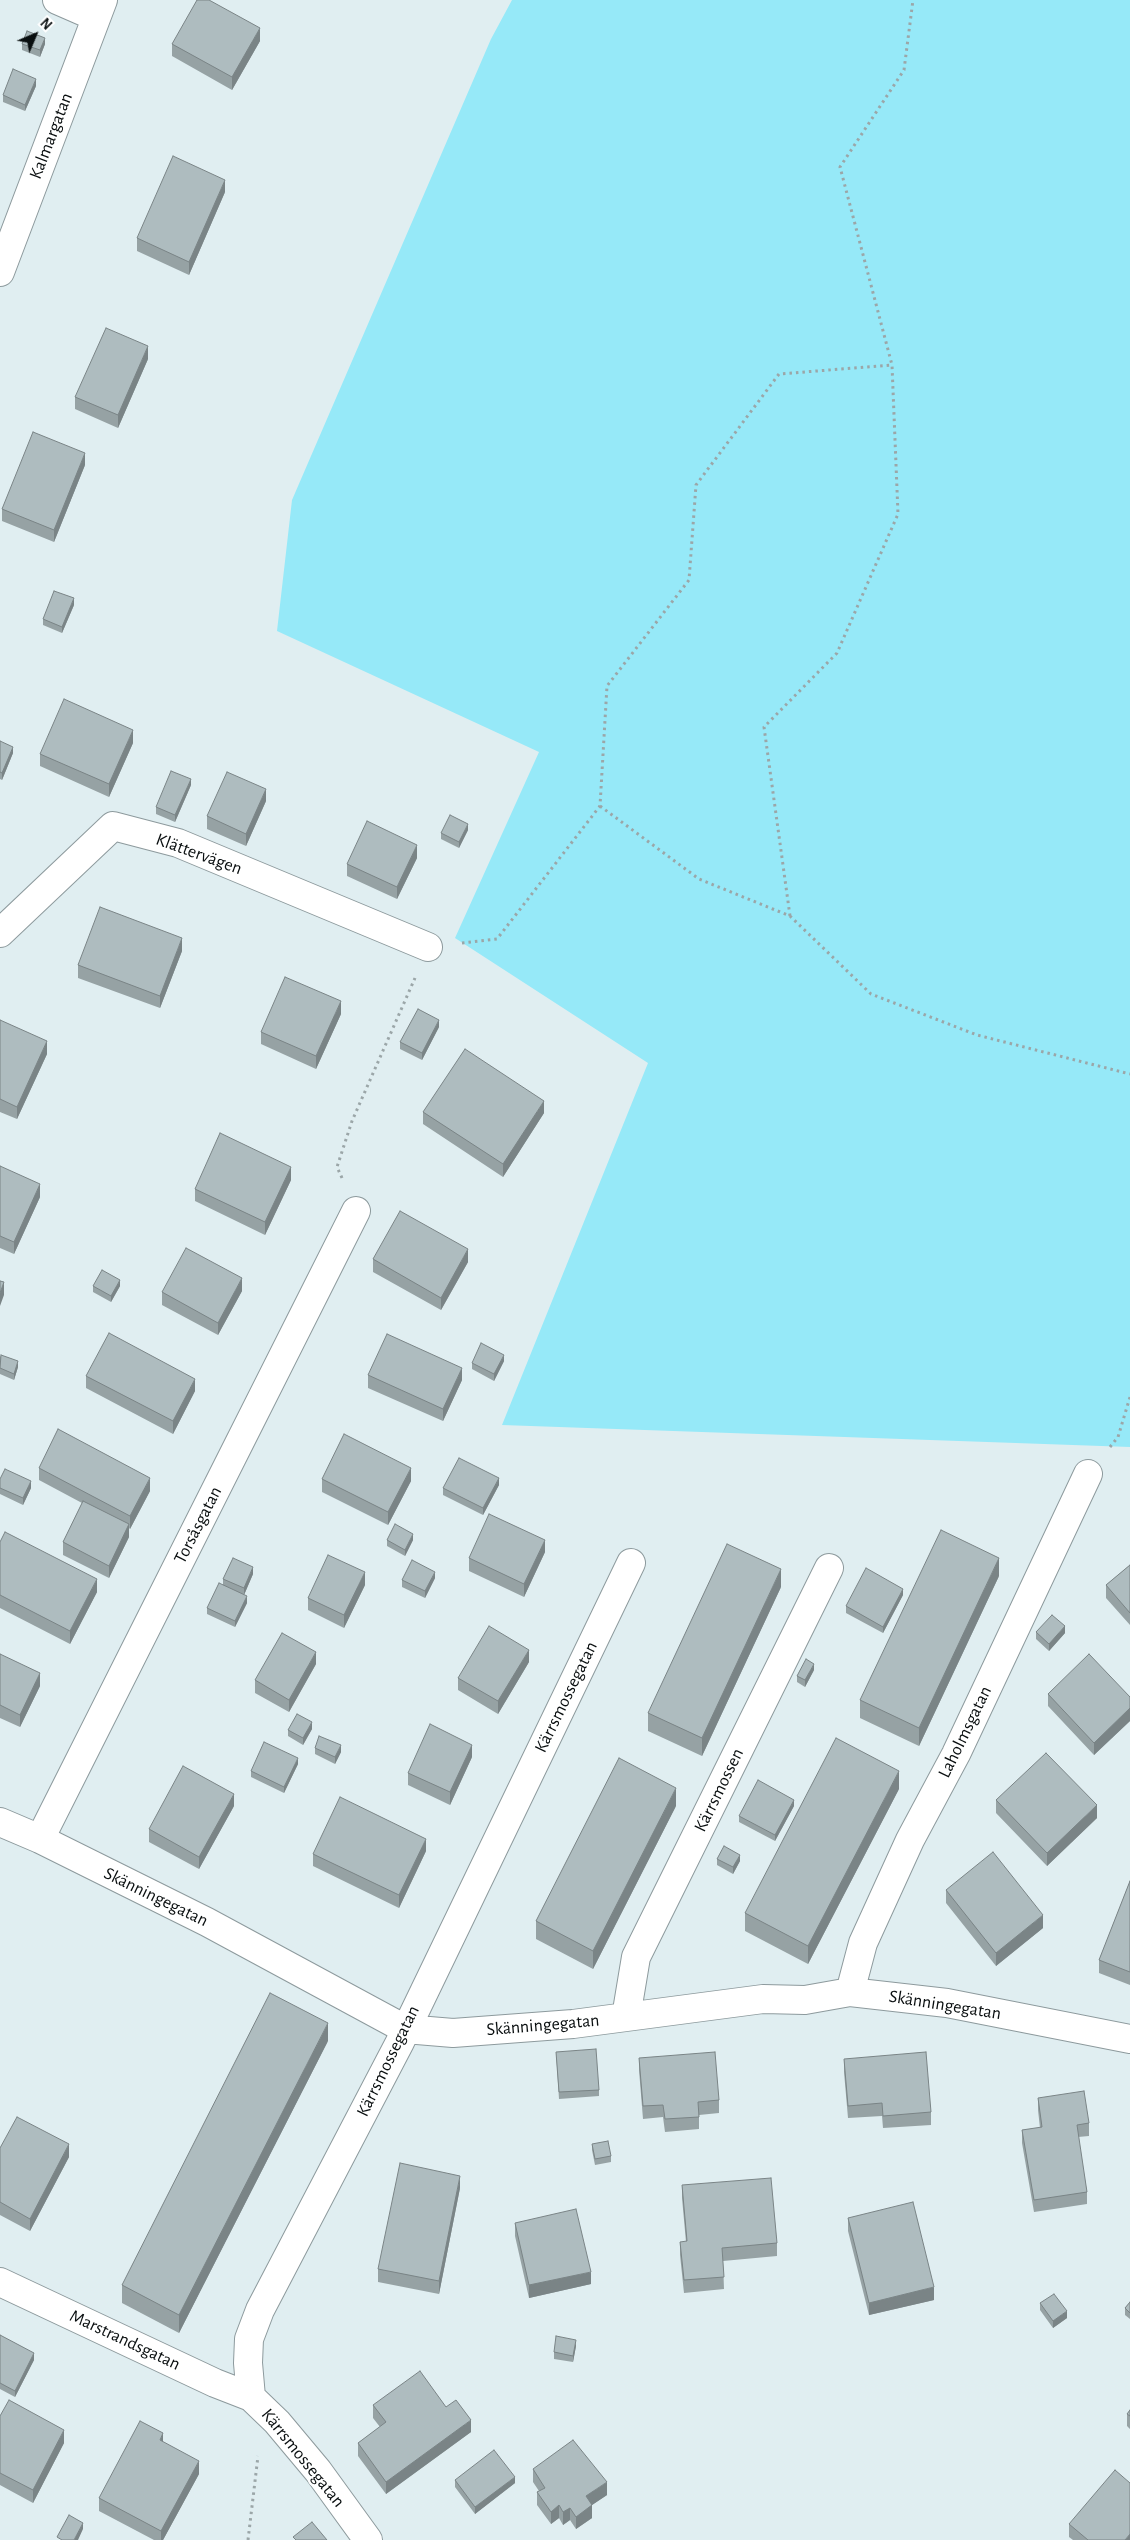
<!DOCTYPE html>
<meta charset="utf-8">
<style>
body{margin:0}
#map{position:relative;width:1130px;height:2540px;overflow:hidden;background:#e0eef1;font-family:"Alegreya Sans",sans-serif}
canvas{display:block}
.north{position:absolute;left:10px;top:10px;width:50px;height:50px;-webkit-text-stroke:4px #fff;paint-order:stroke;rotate:45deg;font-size:14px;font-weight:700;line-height:20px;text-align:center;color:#090e0f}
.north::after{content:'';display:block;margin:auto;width:18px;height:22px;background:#090e0f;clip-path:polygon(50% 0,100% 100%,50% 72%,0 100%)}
</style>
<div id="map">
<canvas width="1130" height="2540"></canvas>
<div class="north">N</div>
</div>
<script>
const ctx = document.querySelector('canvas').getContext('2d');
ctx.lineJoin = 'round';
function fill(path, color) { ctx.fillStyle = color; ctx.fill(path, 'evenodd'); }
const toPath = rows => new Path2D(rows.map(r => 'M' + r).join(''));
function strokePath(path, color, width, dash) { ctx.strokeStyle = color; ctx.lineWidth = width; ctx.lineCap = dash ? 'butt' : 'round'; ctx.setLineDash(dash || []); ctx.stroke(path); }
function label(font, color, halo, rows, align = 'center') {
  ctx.font = font + ' "Alegreya Sans",sans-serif'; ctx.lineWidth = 4.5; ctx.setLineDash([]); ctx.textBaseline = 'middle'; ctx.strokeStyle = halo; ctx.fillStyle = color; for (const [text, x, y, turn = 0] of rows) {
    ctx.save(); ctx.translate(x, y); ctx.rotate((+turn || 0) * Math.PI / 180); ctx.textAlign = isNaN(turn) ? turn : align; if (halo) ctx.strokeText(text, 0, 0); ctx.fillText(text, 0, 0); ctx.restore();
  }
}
fill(toPath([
 [512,0,1130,0,1130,1447,502,1425,648,1063,455,938,539,752,277,631,292,500,491,39]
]), '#96e9f8');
const minor = toPath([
 [57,0,96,17],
 [0,272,103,0],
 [0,933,113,826,178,843,428,947],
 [0,1822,40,1839,207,1922,405,2029,453,2033,573,2024,763,1999,805,2000,850,1992,947,2003,1130,2039],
 [40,1839,356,1211],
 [850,1992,863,1943,910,1840,956,1754,1088,1474],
 [626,2017,636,1957,829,1568],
 [0,2282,215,2383,251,2397],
 [368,2540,318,2471,277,2422,251,2397,248,2363,249,2339,260,2310,400,2042,631,1563]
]);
strokePath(minor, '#8d9a9d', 30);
strokePath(toPath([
 [600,806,699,879,790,916,871,994,977,1035,1130,1074],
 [790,916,764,727,837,653,898,514,892,365,840,167,904,70,913,0],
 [462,943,497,939,600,806,607,686,689,580,696,485,779,374,892,365],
 [342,1178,337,1167,352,1121,415,978],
 [1110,1447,1118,1437,1130,1397],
 [248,2540,258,2456]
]), '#9ba6a8', 3, [2.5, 4]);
strokePath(minor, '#fff', 28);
fill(toPath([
 [260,41,232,90,172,56,172,44],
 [22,44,45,44,40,57,22,50],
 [36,86,25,111,3,102,3,95],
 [225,192,189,275,137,251,137,238],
 [148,359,118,428,75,409,75,397],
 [85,465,54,542,2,521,2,509],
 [74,605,62,633,43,625,43,619],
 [0,741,13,753,2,780,0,779],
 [133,743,109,797,40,766,40,754],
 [191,785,175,822,156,814,156,807],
 [266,801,246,846,207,829,207,816],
 [468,830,459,848,441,839,441,833],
 [417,858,397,899,347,876,347,864],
 [182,951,160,1008,78,978,78,965],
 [341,1014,316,1069,261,1044,261,1032],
 [0,1020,47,1054,17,1119,0,1112],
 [439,1027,422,1060,400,1049,400,1042],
 [423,1112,544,1113,503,1177,423,1124],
 [0,1166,40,1197,14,1254,0,1248],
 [291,1180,265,1235,195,1201,195,1189],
 [373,1259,468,1262,441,1310,373,1272],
 [93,1286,120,1286,111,1302,93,1292],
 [242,1291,218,1335,162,1305,162,1292],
 [0,1356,18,1367,14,1380,0,1374],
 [504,1361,494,1381,472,1369,472,1363],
 [368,1375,462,1380,443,1421,368,1388],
 [86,1376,195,1391,173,1434,86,1388],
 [39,1468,150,1491,130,1529,129,1528,129,1537,109,1578,63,1555,63,1542,82,1503,39,1480],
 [0,1479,31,1488,23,1505,0,1494],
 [322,1479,411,1481,388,1525,322,1492],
 [499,1485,483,1515,443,1495,443,1488],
 [387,1540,413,1540,405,1556,387,1546],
 [0,1542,97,1592,70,1644,0,1608],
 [545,1552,524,1597,469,1571,469,1558],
 [1130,1565,1130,1625,1106,1598,1106,1585],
 [253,1574,244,1595,247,1603,235,1627,207,1614,207,1608,223,1585,223,1579],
 [999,1576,919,1746,860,1718,860,1700],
 [435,1578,425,1598,402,1587,402,1580],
 [365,1585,344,1628,308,1610,308,1598],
 [781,1587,702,1756,648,1731,648,1713],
 [903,1595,883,1633,846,1613,846,1606],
 [1036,1632,1065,1633,1049,1651,1036,1639],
 [0,1654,40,1686,20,1727,0,1718],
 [529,1662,498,1714,458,1690,458,1678],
 [316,1664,289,1712,255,1693,255,1680],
 [814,1670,805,1687,797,1682,797,1676],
 [1048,1694,1130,1697,1130,1721,1094,1755,1048,1706],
 [312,1729,303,1745,288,1736,288,1730],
 [315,1748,341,1752,335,1764,315,1754],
 [472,1757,450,1805,408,1785,408,1773],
 [298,1764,284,1793,251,1777,251,1771],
 [899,1789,808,1964,745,1931,745,1913],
 [996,1800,1097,1818,1047,1866,996,1813],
 [234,1806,199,1869,149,1842,149,1829],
 [676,1806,593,1969,536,1939,536,1921],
 [794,1806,775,1841,739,1822,739,1816],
 [426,1851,399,1908,313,1866,313,1854],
 [717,1859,740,1861,733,1874,717,1865],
 [1130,1881,1130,1985,1099,1973,1099,1960],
 [946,1890,1043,1928,996,1966,946,1903],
 [328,2041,179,2333,122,2303,122,2285],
 [556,2052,599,2090,599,2096,559,2099],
 [639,2058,719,2100,719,2113,699,2115,699,2129,665,2132,663,2117,643,2119,639,2070],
 [844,2059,931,2112,931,2125,883,2128,882,2116,848,2118,844,2072],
 [1038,2098,1089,2123,1089,2136,1078,2137,1087,2192,1087,2204,1034,2212,1022,2143,1022,2130,1040,2128,1038,2110],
 [592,2144,611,2156,611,2162,595,2165,592,2150],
 [0,2148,69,2157,30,2231,0,2215],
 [682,2185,777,2243,777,2256,723,2261,724,2289,684,2293,680,2255,680,2242,686,2242,682,2198],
 [460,2188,439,2294,378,2282,378,2269],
 [848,2218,934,2300,869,2315,848,2231],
 [515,2223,591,2284,529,2298,515,2236],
 [1130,2302,1130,2319,1125,2315,1125,2308],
 [1040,2303,1067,2318,1053,2328,1040,2310],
 [0,2335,34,2360,15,2397,0,2389],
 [576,2346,573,2362,554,2359,554,2352],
 [373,2405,446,2407,471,2432,386,2494,358,2456,358,2443,380,2427,373,2418],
 [1130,2410,1130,2429,1127,2426,1127,2414],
 [0,2416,64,2443,33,2503,0,2485],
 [163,2442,199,2474,163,2540,154,2540,99,2511,99,2498],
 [533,2469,607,2495,592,2505,592,2518,576,2529,570,2520,563,2525,559,2518,551,2524,537,2505,537,2492,539,2491,533,2482],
 [455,2480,515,2483,475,2514,455,2487],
 [1069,2524,1130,2540,1073,2540,1069,2537]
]), '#96a2a4');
fill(toPath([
 [260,28,260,41,232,90,232,77],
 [45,38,45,44,40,57,40,50],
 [36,79,36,86,25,111,25,105],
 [225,180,225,192,189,275,189,262],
 [148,346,148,359,118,428,118,415],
 [85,453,85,465,54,542,54,530],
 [74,598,74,605,62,633,62,627],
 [133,730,133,743,109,797,109,784],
 [13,747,13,753,2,780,2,773],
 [191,779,191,785,175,822,175,815],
 [266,789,266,801,246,846,246,834],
 [468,824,468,830,459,848,459,842],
 [417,845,417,858,397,899,397,887],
 [182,938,182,951,160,1008,160,996],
 [341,1001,341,1014,316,1069,316,1056],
 [439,1020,439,1027,422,1060,422,1053],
 [47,1041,47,1054,17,1119,17,1107],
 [544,1101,544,1113,503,1177,503,1164],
 [291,1167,291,1180,265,1235,265,1222],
 [40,1184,40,1197,14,1254,14,1242],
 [468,1249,468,1262,441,1310,441,1298],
 [242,1278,242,1291,218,1335,218,1323],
 [120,1280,120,1286,111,1302,111,1296],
 [4,1282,4,1295,0,1306,0,1293],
 [504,1355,504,1361,494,1381,494,1374],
 [18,1361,18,1367,14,1380,14,1374],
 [462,1368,462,1380,443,1421,443,1409],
 [195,1379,195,1391,173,1434,173,1421],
 [411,1468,411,1481,388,1525,388,1512],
 [150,1478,150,1491,130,1529,130,1516],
 [499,1478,499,1485,483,1515,483,1508],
 [31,1481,31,1488,23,1505,23,1498],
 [129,1524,129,1537,109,1578,109,1566],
 [413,1534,413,1540,405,1556,405,1550],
 [545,1540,545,1552,524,1597,524,1584],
 [999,1558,999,1576,919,1746,919,1728],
 [253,1567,253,1574,244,1595,244,1588],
 [781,1569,781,1587,702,1756,702,1738],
 [365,1572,365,1585,344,1628,344,1615],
 [435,1572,435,1578,425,1598,425,1591],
 [97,1579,97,1592,70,1644,70,1631],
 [903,1589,903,1595,883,1633,883,1627],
 [247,1596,247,1603,235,1627,235,1621],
 [1065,1626,1065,1633,1049,1651,1049,1644],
 [529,1650,529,1662,498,1714,498,1701],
 [316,1652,316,1664,289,1712,289,1700],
 [814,1664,814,1670,805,1687,805,1680],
 [40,1673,40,1686,20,1727,20,1715],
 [1130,1708,1130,1721,1094,1755,1094,1743],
 [312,1722,312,1729,303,1745,303,1738],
 [341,1745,341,1752,335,1764,335,1757],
 [472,1745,472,1757,450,1805,450,1792],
 [298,1758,298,1764,284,1793,284,1787],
 [899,1771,899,1789,808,1964,808,1946],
 [676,1788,676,1806,593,1969,593,1951],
 [234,1794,234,1806,199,1869,199,1857],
 [794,1800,794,1806,775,1841,775,1835],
 [1097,1805,1097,1818,1047,1866,1047,1853],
 [426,1839,426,1851,399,1908,399,1895],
 [740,1855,740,1861,733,1874,733,1867],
 [1043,1915,1043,1928,996,1966,996,1953],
 [328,2023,328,2041,179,2333,179,2315],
 [69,2144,69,2157,30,2231,30,2219],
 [460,2176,460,2188,439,2294,439,2281],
 [591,2272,591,2284,529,2298,529,2285],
 [934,2287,934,2300,869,2315,869,2303],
 [1067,2311,1067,2318,1053,2328,1053,2321],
 [576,2340,576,2346,573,2362,573,2356],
 [34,2353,34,2360,15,2397,15,2391],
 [471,2420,471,2432,386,2494,386,2482],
 [64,2430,64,2443,33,2503,33,2490],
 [163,2433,163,2446,160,2440],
 [199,2461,199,2474,163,2540,161,2540,161,2531],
 [515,2477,515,2483,475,2514,475,2507],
 [607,2482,607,2495,586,2509,586,2496],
 [559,2505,559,2518,551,2524,551,2512],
 [592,2505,592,2518,576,2529,576,2517],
 [570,2508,570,2520,563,2525,563,2512],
 [83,2523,83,2529,78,2540,74,2540],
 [1130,2534,1130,2540,1125,2540]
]), '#7a8486');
const building = toPath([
 [197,0,209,0,260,28,232,77,172,44,197,0],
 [27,31,45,38,40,50,22,44,27,31],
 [13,69,36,79,25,105,3,95,13,69],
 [173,156,225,180,189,262,137,238,173,156],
 [106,328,148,346,118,415,75,397,106,328],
 [33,432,85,453,54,530,2,509,33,432],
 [54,591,74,598,62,627,43,619,54,591],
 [64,699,133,730,109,784,40,754,64,699],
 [0,741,13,747,2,773,0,772,0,741],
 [171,771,191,779,175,815,156,807,171,771],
 [227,772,266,789,246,834,207,816,227,772],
 [450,815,468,824,459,842,441,833,450,815],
 [367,821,417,845,397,887,347,864,367,821],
 [100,907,182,938,160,996,78,965,100,907],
 [285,977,341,1001,316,1056,261,1032,285,977],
 [418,1009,439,1020,422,1053,400,1042,418,1009],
 [0,1020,47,1041,17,1107,0,1099,0,1020],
 [465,1049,544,1101,503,1164,423,1112,465,1049],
 [220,1133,291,1167,265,1222,195,1189,220,1133],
 [0,1166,40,1184,14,1242,0,1236,0,1166],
 [400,1211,468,1249,441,1298,373,1259,400,1211],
 [186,1248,242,1278,218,1323,162,1292,186,1248],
 [102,1270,120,1280,111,1296,93,1286,102,1270],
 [0,1281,4,1282,0,1293,0,1281],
 [109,1333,195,1379,173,1421,86,1376,109,1333],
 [387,1334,462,1368,443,1409,368,1375,387,1334],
 [481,1343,504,1355,494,1374,472,1363,481,1343],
 [1,1355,18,1361,14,1374,0,1368,1,1355],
 [58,1429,150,1478,130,1516,39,1468,58,1429],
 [344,1434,411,1468,388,1512,322,1479,344,1434],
 [459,1458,499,1478,483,1508,443,1488,459,1458],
 [5,1469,31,1481,23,1498,0,1488,0,1479,5,1469],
 [83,1501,129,1524,109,1566,63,1542,83,1501],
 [489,1514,545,1540,524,1584,469,1558,489,1514],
 [395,1524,413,1534,405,1550,387,1540,395,1524],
 [941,1530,999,1558,919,1728,860,1700,941,1530],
 [5,1532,97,1579,70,1631,0,1595,0,1542,5,1532],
 [727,1544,781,1569,702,1738,648,1713,727,1544],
 [328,1555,365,1572,344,1615,308,1598,328,1555],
 [233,1558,253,1567,244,1588,223,1579,233,1558],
 [412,1560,435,1572,425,1591,402,1580,412,1560],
 [1130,1565,1130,1613,1106,1585,1130,1565],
 [866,1568,903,1589,883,1627,846,1606,866,1568],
 [219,1583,247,1596,235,1621,207,1608,219,1583],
 [1052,1615,1065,1626,1049,1644,1036,1632,1052,1615],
 [489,1626,529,1650,498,1701,458,1678,489,1626],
 [282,1633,316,1652,289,1700,255,1680,282,1633],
 [0,1654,40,1673,20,1715,0,1705,0,1654],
 [1089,1654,1130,1697,1130,1708,1094,1743,1048,1694,1089,1654],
 [806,1659,814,1664,805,1680,797,1676,806,1659],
 [297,1714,312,1722,303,1738,288,1730,297,1714],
 [430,1724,472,1745,450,1792,408,1773,430,1724],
 [319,1736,341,1745,335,1757,315,1748,319,1736],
 [836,1738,899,1771,808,1946,745,1913,836,1738],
 [264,1742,298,1758,284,1787,251,1771,264,1742],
 [1046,1753,1097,1805,1047,1853,996,1800,1046,1753],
 [619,1758,676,1788,593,1951,536,1921,619,1758],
 [183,1766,234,1794,199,1857,149,1829,183,1766],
 [758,1780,794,1800,775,1835,739,1816,758,1780],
 [340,1797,426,1839,399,1895,313,1854,340,1797],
 [724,1846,740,1855,733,1867,717,1859,724,1846],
 [993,1852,1043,1915,996,1953,946,1890,993,1852],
 [1130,1881,1130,1972,1099,1960,1130,1881],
 [270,1993,328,2023,179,2315,122,2285,270,1993],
 [596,2049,599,2090,559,2092,556,2052,596,2049],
 [715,2052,719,2100,698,2102,699,2117,665,2119,663,2105,643,2106,639,2058,715,2052],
 [926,2052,931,2112,883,2116,882,2103,848,2106,844,2059,926,2052],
 [1084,2091,1089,2123,1077,2125,1087,2192,1034,2200,1022,2130,1042,2127,1038,2098,1084,2091],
 [17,2117,69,2144,30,2219,0,2202,0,2148,17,2117],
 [608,2141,611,2156,595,2159,592,2144,608,2141],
 [400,2163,460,2176,439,2281,378,2269,400,2163],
 [771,2178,777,2243,722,2248,724,2277,684,2280,680,2242,687,2241,682,2185,771,2178],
 [913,2202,934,2287,869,2303,848,2218,913,2202],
 [576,2209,591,2272,529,2285,515,2223,576,2209],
 [1054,2294,1067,2311,1053,2321,1040,2303,1054,2294],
 [1130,2302,1130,2313,1125,2308,1130,2302],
 [0,2335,34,2353,15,2391,0,2383,0,2335],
 [556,2336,576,2340,573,2356,554,2352,556,2336],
 [420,2371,446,2407,456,2400,471,2420,386,2482,358,2443,386,2422,373,2405,420,2371],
 [9,2400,64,2430,33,2490,0,2473,0,2416,9,2400],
 [1130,2410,1130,2416,1127,2414,1130,2410],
 [140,2421,163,2433,160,2440,199,2461,161,2531,99,2498,140,2421],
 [573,2440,607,2482,586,2496,592,2505,576,2517,570,2508,563,2512,559,2505,551,2512,537,2492,545,2488,533,2469,573,2440],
 [494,2450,515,2477,475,2507,455,2480,494,2450],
 [1115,2470,1130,2483,1130,2534,1125,2540,1088,2540,1069,2524,1115,2470],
 [69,2515,83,2523,74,2540,62,2540,57,2537,69,2515],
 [312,2522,327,2540,296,2540,293,2537,312,2522]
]);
fill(building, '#aebcbf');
strokePath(building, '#7a8486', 1);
label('18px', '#090e0f', '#fff', [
 ["Kalmargatan",51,136,-69],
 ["Klättervägen",199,854,20],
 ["Torsåsgatan",198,1525,-63],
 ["Kärrsmossegatan",566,1697,-64],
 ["Laholmsgatan",965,1732,-64],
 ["Kärrsmossen",719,1790,-64],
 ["Skänningegatan",156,1897,26],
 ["Skänningegatan",945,2005,9],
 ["Skänningegatan",543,2025,-5],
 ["Kärrsmossegatan",388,2061,-64],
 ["Marstrandsgatan",125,2340,25],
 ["Kärrsmossegatan",303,2458,51]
]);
</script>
